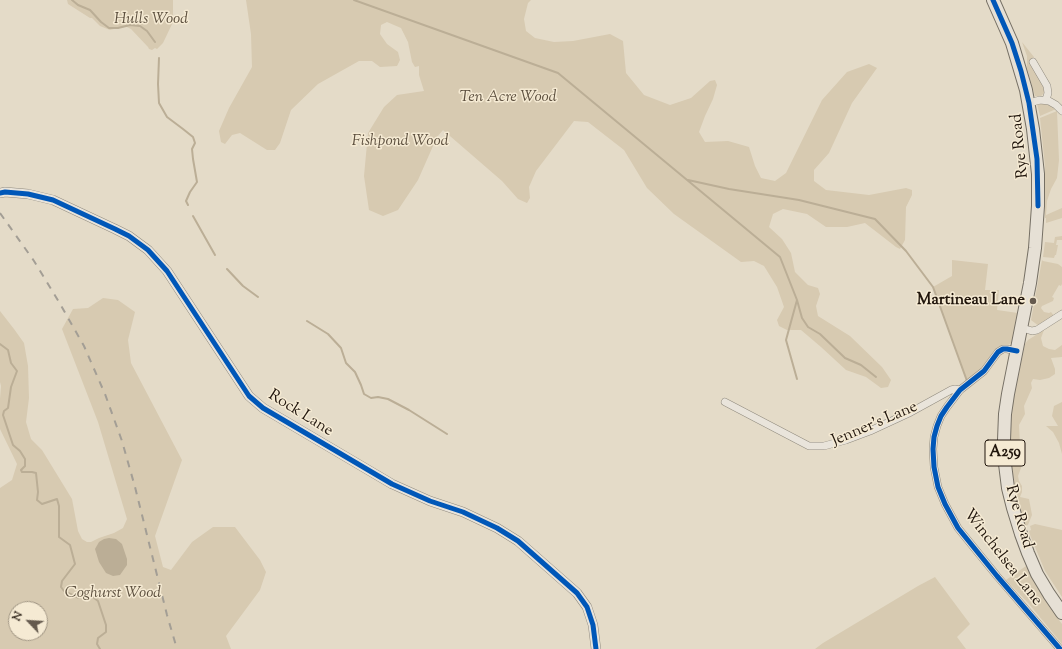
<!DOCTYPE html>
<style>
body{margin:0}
#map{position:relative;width:1062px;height:649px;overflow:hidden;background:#e4dbc8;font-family:"Sorts Mill Goudy",serif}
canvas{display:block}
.north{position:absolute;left:8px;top:601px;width:40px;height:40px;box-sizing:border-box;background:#f5ead3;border:1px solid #a09583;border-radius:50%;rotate:295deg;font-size:11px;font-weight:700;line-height:16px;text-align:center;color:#20150c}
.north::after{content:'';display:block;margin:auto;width:14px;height:18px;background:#655a4e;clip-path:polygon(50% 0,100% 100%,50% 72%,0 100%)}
</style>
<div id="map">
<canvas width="1062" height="649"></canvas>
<div class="north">N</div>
</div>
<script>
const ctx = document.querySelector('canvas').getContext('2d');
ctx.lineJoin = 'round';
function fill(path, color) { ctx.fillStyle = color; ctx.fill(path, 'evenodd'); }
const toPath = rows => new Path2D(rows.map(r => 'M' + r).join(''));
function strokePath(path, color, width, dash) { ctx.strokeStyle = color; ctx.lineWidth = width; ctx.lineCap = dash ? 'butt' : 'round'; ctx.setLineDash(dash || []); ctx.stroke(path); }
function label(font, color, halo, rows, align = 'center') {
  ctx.font = font + ' "Sorts Mill Goudy",serif'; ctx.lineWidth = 3; ctx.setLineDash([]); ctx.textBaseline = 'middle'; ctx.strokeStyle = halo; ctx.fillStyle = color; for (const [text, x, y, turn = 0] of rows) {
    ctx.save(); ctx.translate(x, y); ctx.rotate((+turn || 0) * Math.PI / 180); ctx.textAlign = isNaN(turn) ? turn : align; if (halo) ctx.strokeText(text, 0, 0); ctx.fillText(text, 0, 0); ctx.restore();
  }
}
fill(toPath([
 [67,0,173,0,173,22,163,43,157,49,155,48,152,50,149,49,148,47,131,29,127,27,122,27,110,30,100,26,92,18,90,18,68,4],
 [246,0,531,0,528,3,524,19,526,31,535,38,554,42,573,41,610,34,623,41,626,73,644,95,670,105,691,98,710,81,715,80,717,85,713,99,705,116,699,132,705,142,728,141,749,147,755,166,761,178,775,181,786,173,822,100,847,72,869,64,877,68,852,103,829,153,814,170,814,181,826,190,869,195,906,188,912,190,912,195,906,207,905,240,900,249,896,247,865,223,847,227,826,227,807,214,783,209,773,214,769,227,782,239,791,253,795,272,808,285,818,288,820,294,816,306,818,316,850,336,882,367,891,380,888,387,881,388,866,377,846,370,821,347,801,330,787,330,779,326,777,320,784,307,777,287,764,266,754,261,741,262,674,214,647,188,624,150,588,122,574,121,536,171,529,187,530,198,527,203,518,199,502,181,443,130,437,137,418,180,398,210,383,216,369,210,364,176,368,133,384,107,397,95,424,91,419,75,419,66,415,67,412,62,408,42,401,28,387,22,381,25,380,34,387,44,398,52,400,60,397,66,380,67,372,61,359,61,318,84,291,110,280,143,275,150,267,150,240,133,232,135,225,144,221,142,219,131,229,108,252,67,251,34],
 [1022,42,1034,57,1030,61,1044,88,1044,93,1041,96,1039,97,1035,96,1027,68,1027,56],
 [1039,103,1049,104,1056,109,1040,116,1037,104],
 [1057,111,1059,160,1057,178,1051,189,1047,201,1046,215,1062,208,1062,218,1046,223,1046,218,1045,218,1045,166,1040,118],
 [1062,236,1062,240,1057,240,1056,245,1058,245,1056,255,1055,255,1054,258,1043,257,1045,242,1054,243,1055,237],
 [952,260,988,264,985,290,999,290,997,310,1018,313,1013,342,1008,345,1005,345,999,347,993,352,985,365,967,383,933,287,952,276],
 [1042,260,1043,261,1058,264,1062,267,1062,284,1061,286,1059,285,1052,297,1054,298,1053,301,1042,306,1041,308,1044,312,1049,313,1051,312,1054,316,1039,326,1031,320],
 [103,298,118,300,135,312,128,340,131,363,182,460,155,536,163,567,171,570,192,542,213,527,235,527,260,560,266,572,260,590,226,636,231,649,0,649,0,488,12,480,17,464,0,429,0,399,1,386,0,382,0,311,14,329,24,343,28,366,29,398,26,422,31,439,42,450,72,499,78,531,82,539,87,542,91,542,99,538,114,533,123,528,127,519,98,422,62,329,73,309,88,308],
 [16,609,40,609,40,633,16,633],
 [1044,330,1041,338,1043,346,1049,349,1055,350,1062,345,1062,357,1051,358,1055,369,1055,374,1049,378,1040,380,1033,379,1031,383,1032,388,1024,406,1025,414,1019,425,1020,446,1016,451,1018,458,1021,461,1021,468,1018,476,1019,481,1022,486,1022,492,1020,497,1029,499,1032,515,1028,525,1025,526,1014,485,1011,453,1011,428,1013,401,1025,344,1028,340],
 [1062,402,1062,454,1059,443,1053,432,1046,426,1058,426,1052,416,1054,406],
 [1035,524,1062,530,1062,597,1045,571,1030,535,1029,531,1031,530,1030,526],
 [1026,566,1052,611,1062,624,1062,644,1029,604,1006,580],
 [935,577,970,624,957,637,966,649,815,649,823,643,918,586]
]), '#d7cab1');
fill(toPath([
 [104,539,109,538,116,539,122,544,127,559,127,565,120,575,113,576,106,573,99,562,95,549,99,542]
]), '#bbae96');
strokePath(toPath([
 [72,0,78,5,90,10,101,22,109,28,118,28,130,25,140,26,147,31,155,42],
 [354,0,558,73,780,257,797,300,786,340,797,379],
 [159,58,158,84,159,103,167,117,183,129,193,137,195,143,192,149,193,159,197,182,190,192,186,201,188,205],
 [688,180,729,189,799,200,875,219,906,251,933,287,967,381],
 [193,216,215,255],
 [227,269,243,286,258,297],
 [797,300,802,318,808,327,820,334,845,358,861,365,876,377],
 [307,321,328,334,341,348,346,363,355,372,361,385,364,394,371,398,378,397,388,399,409,410,447,434],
 [0,344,8,350,11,363,17,371,11,387,8,408,4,411,3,415,13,445,20,451,25,459,25,466,21,470,22,472,32,472,36,473,38,492,37,500,42,504,57,499,59,506,59,537,70,545,75,564,62,581,61,587,64,591,79,598,89,594,98,601,106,625,106,632,98,638,97,644,100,649]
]), '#bbae96', 2);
const minor = toPath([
 [1033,62,1047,86,1048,93,1046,100],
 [1029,103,1040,100,1049,101,1056,105,1062,111],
 [1022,328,1032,331,1037,330,1062,314],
 [1017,351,1007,349,1003,349,998,352,984,371,960,390,947,407,941,416,937,426,934,437,933,449,934,467,938,487,945,504,958,528,997,576,1060,649],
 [725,402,809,446,824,446,846,440,870,431,911,412,951,390,955,389,960,390]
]);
const tertiary = toPath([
 [0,193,5,192,28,194,53,200,115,229,129,236,148,250,167,271,249,396,263,408,392,484,430,501,463,512,497,528,518,541,577,593,587,607,593,625,596,649]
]);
const trunk = toPath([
 [993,0,1012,43,1026,90,1033,129,1038,174,1038,206,1035,248,1030,283,1008,394,1005,414,1004,440,1005,464,1008,488,1013,508,1021,534,1028,553,1037,574,1049,594,1062,613]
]);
strokePath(minor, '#908a7e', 8);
strokePath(tertiary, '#908a7e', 10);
strokePath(trunk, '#756f64', 14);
strokePath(minor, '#e9e4db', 7);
strokePath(tertiary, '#e9e4db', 9);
strokePath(trunk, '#e6e0d5', 12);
strokePath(toPath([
 [0,213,34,261,59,302,84,346,105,394,122,441,135,487,167,615,177,649]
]), '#a39e95', 2, [7, 7]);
strokePath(toPath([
 [993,0,1012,43,1021,71,1029,103,1037,159,1038,206],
 [0,193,5,192,28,194,53,200,115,229,129,236,148,250,167,271,249,396,263,408,392,484,430,501,463,512,497,528,518,541,577,593,587,607,593,625,596,649],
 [1017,351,1007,349,1003,349,998,352,984,371,960,390,947,407,941,416,937,426,934,437,933,449,934,467,938,487,945,504,958,528,997,576,1060,649]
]), '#0057b8', 5);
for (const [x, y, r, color] of [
 [1033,301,4,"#655a4e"]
]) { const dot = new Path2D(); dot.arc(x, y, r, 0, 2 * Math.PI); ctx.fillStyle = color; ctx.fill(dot); strokePath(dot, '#f5ead3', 1.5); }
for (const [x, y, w] of [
 [1005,453,40]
]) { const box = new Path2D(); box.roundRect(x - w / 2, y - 13, w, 26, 3); ctx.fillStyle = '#f5ead3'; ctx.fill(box); strokePath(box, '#20150c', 1); }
label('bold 15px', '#20150c', null, [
 ["A259",1005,453]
]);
label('italic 16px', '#5d503f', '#f5ead3', [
 ["Hulls Wood",151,20],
 ["Ten Acre Wood",508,98],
 ["Fishpond Wood",400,142],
 ["Coghurst Wood",113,594]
]);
label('16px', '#20150c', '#f5ead3', [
 ["Rye Road",1021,146,-96],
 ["Rock Lane",300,414,32],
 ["Jenner's Lane",875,425,-23],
 ["Rye Road",1018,517,74],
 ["Winchelsea Lane",1002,558,52]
]);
label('bold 16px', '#20150c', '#f5ead3', [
 ["Martineau Lane",1025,301]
], 'right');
</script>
